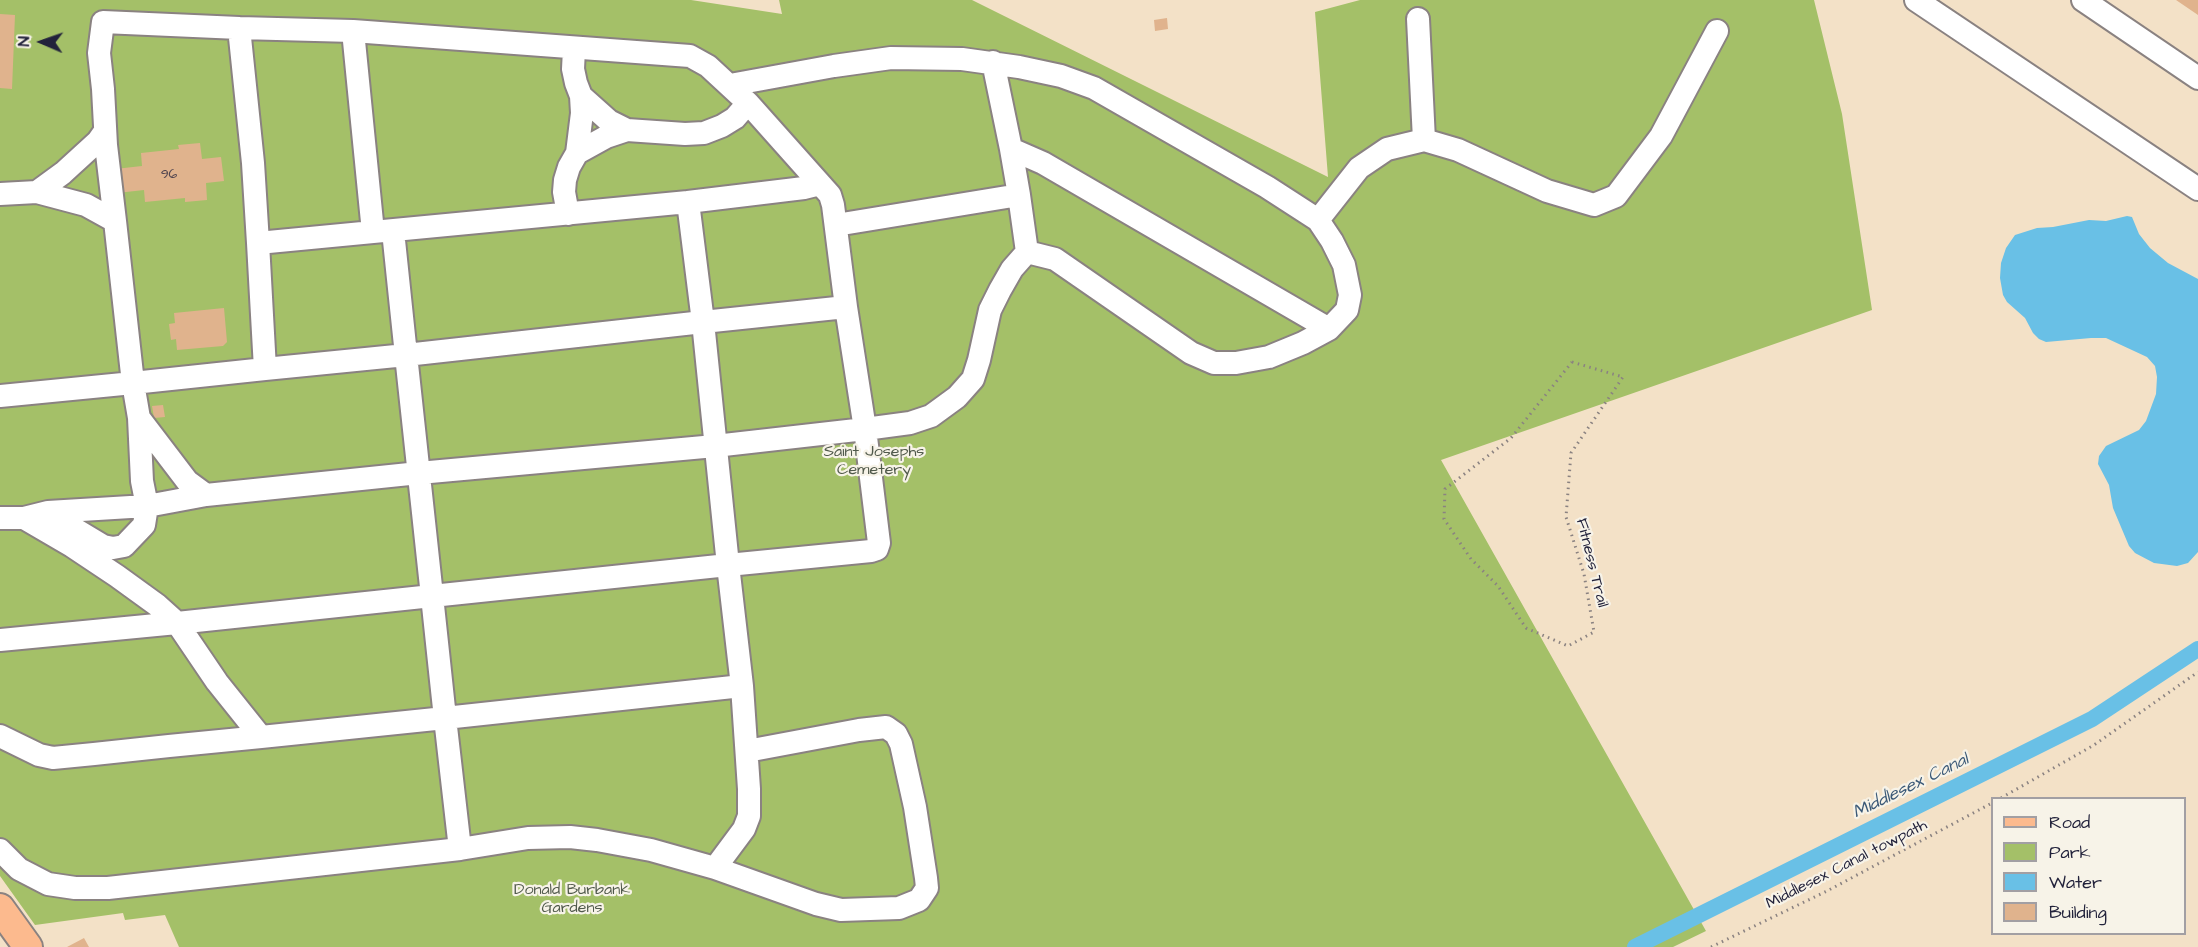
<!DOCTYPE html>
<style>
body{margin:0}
#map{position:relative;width:2198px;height:947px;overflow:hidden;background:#f3e1c7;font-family:"Architects Daughter",sans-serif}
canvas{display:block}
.legend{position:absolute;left:1991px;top:797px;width:195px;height:138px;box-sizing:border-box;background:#f7f3e8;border:2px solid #a29fa3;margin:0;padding:8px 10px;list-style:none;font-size:18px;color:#22223b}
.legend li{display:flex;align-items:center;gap:12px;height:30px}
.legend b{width:30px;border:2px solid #a29fa3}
.north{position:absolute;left:12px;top:12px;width:60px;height:60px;-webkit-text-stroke:4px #f7f3e8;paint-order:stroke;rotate:272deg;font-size:16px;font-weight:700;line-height:24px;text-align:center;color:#22223b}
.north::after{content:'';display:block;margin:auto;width:21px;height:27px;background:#22223b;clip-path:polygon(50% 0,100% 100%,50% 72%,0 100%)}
</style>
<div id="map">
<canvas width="2198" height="947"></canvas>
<ul class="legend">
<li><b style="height:8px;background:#fcba8e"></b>Road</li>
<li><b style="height:16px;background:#a4c068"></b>Park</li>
<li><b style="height:16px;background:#69c0e6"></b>Water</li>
<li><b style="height:16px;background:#e0b38d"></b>Building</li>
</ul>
<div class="north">N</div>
</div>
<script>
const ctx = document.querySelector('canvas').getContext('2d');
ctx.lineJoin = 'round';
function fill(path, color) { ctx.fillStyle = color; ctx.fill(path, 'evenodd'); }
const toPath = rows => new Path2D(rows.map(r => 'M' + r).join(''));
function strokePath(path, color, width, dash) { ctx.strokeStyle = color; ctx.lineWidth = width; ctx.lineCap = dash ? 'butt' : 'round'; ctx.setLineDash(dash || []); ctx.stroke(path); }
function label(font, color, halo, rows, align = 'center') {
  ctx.font = font + ' "Architects Daughter",sans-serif'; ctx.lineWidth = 4.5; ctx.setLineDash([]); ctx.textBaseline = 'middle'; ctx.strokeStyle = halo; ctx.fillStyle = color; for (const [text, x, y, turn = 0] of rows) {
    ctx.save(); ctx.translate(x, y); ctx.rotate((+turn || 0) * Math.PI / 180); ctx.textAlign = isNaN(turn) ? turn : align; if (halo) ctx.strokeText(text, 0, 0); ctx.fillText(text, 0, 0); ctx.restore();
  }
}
fill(toPath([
 [0,0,691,0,782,14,779,0,972,0,1328,177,1315,12,1360,0,1814,0,1842,114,1872,310,1441,460,1706,931,1673,947,179,947,165,915,125,920,123,913,35,925,0,876]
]), '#a4c068');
fill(toPath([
 [2127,216,2132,217,2139,234,2150,248,2168,263,2198,279,2198,552,2188,563,2177,566,2154,563,2135,553,2129,546,2113,508,2109,485,2098,464,2099,456,2106,446,2139,430,2146,421,2156,394,2157,377,2155,366,2147,357,2106,338,2091,338,2046,342,2039,339,2033,333,2025,318,2007,302,2003,295,2000,278,2001,263,2006,248,2015,235,2037,228,2053,227,2089,220,2106,221]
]), '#69c0e6');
strokePath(toPath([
 [1635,947,2092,719,2198,649]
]), '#69c0e6', 16);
fill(toPath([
 [2176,0,2198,0,2198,15],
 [0,14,15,15,12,89,0,88],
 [1167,18,1168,29,1155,31,1154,20],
 [200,143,202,159,221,157,224,181,206,183,207,200,185,202,185,198,145,202,144,190,117,193,115,169,142,166,141,153,179,149,178,145],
 [224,308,227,342,223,346,177,350,176,339,171,340,169,324,175,323,174,313],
 [163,405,165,417,154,418,152,406],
 [84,938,89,947,67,947]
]), '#e0b38d');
const minor = toPath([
 [1916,0,2198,189],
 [2083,0,2198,78],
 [1418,19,1424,140],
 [239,28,353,31],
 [993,62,1011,149,1043,163,1329,329],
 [730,85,834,66,891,58,962,59,1019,67,1061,76,1094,88,1267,187,1318,220,1332,241,1344,265,1350,295,1347,310,1329,329,1303,343,1269,357,1236,363,1214,363,1191,353,1055,259,1027,252,1012,269,1000,290,990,310,979,360,973,379,957,397,931,416,910,423,865,429,846,307],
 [581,96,582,113,577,153,606,137,627,130],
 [105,131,98,141,63,173,37,192,86,205,115,221,106,145,103,89,99,53,103,22,239,28,253,163,258,243,373,232,353,31,690,56,708,66,748,103,735,118,722,126,704,133,685,134,627,130,609,121,581,96,576,83,573,69,574,49],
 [0,194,37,192],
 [1019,195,1027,252],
 [688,202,804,188,820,184],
 [568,214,564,192,565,180,569,167,577,153],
 [1318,220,1359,168,1387,149,1424,140,1458,150,1547,191,1594,205,1616,196,1661,136,1717,31],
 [115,221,133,383,265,369],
 [836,225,1019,195,1011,149],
 [373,232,688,202,703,322,728,565,432,596,406,355,703,322,846,307,833,205,830,195,748,103],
 [258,243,265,369,406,355,393,231],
 [0,396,133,383,139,418,142,481,147,506,206,495,419,473,715,446,865,429,879,543,877,549,871,551,728,565,742,686,445,718,460,849,108,888,75,888,48,884,19,869,0,850],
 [139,418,187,481,206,495],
 [0,518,24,518,68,525,103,546,113,548,124,546,144,525,147,506,48,512,24,518],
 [0,640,177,623,157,605,117,576,72,546,24,518],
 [742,686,749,789,749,816,744,829,715,868,816,904,841,910,899,908,919,900,927,888,926,878,915,807,901,744,896,734,886,727,859,730,747,751],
 [0,736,39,755,53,758,94,754,169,746,261,737,445,718,432,596,177,623,217,682,261,737],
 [460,849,528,838,570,837,597,840,651,850,715,868]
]);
const major = toPath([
 [0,908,28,947]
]);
strokePath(minor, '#8a8281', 26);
strokePath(major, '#8a8281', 32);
strokePath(toPath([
 [1572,362,1623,377,1571,453,1566,517,1584,574,1594,632,1568,646,1526,628,1498,586,1471,559,1444,519,1445,489,1511,438,1572,362],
 [2001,798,2094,745,2198,672],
 [1711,947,1827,891,1992,803]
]), '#8a8281', 3, [1.5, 4.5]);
strokePath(minor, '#fff', 22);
strokePath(major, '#fcba8e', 28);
label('14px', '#524650', null, [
 ["96",169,175]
]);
label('16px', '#50594b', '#f7f3e8', [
 ["Saint Josephs",874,453],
 ["Cemetery",874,471],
 ["Donald Burbank",572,891],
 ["Gardens",572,909]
]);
label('16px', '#22223b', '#f7f3e8', [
 ["Fitness Trail",1591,563,76],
 ["Middlesex Canal towpath",1847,865,-27]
]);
label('italic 18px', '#3b5977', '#f7f3e8', [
 ["Middlesex Canal",1911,787,-26]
]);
</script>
